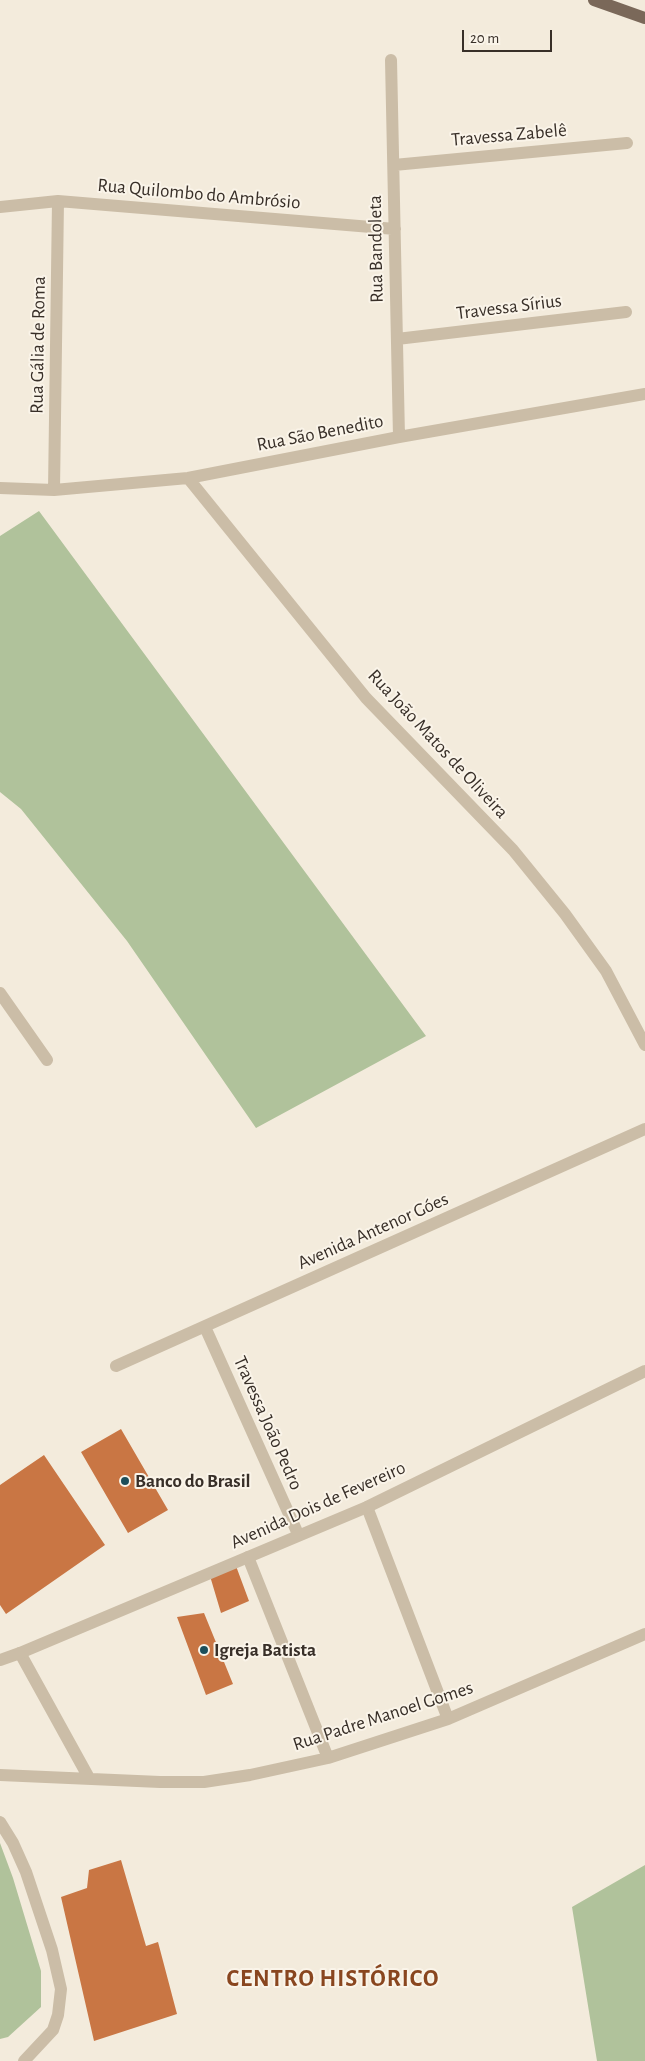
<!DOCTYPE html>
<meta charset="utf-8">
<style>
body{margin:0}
#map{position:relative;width:645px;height:2061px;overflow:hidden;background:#f3ebdc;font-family:"Alegreya Sans",sans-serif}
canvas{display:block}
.scale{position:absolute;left:462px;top:30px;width:90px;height:22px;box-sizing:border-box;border:2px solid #382f28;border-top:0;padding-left:6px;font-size:15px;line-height:18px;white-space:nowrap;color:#382f28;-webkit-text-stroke:4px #faf4e9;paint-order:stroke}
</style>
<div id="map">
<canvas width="645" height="2061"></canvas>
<div class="scale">20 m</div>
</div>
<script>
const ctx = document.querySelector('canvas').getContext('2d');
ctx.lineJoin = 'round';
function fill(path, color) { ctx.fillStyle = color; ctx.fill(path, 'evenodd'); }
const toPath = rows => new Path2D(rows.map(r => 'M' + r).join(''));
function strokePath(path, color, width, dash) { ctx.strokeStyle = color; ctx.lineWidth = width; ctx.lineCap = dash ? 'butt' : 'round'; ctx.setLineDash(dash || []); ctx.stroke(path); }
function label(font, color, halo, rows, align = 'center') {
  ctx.font = font + ' "Alegreya Sans",sans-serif'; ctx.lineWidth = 4; ctx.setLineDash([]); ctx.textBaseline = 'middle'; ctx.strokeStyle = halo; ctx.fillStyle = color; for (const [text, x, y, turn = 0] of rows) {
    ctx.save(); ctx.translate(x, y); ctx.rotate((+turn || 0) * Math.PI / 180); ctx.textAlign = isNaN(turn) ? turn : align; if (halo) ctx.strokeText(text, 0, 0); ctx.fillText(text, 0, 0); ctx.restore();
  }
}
fill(toPath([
 [39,511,426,1036,256,1128,127,941,21,809,0,792,0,536],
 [0,1843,13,1878,41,1971,41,2007,8,2037,0,2039],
 [645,1865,645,2061,597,2061,572,1907]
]), '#b0c29b');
fill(toPath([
 [121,1429,168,1510,128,1533,81,1452],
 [44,1455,105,1545,6,1614,0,1605,0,1485],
 [236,1566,249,1601,221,1613,210,1576],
 [204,1613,233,1684,206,1695,177,1617],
 [121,1860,146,1946,158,1942,177,2014,94,2041,61,1897,87,1888,89,1870]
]), '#c97644');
strokePath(toPath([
 [391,60,399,437],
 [394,165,627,143],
 [0,207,58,201,395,229],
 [397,339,626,312],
 [188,478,366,698,513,850,565,914,606,971,645,1045],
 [0,488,54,490,188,478,399,437,645,394],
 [54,490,58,201],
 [0,993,47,1060],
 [205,1327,298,1534],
 [116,1366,645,1129],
 [367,1507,448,1719],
 [248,1557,328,1758],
 [20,1653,89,1778],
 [0,1775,160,1782,204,1782,250,1775,328,1758,448,1719,645,1634],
 [0,1822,13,1843,26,1872,52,1950,61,1989,58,2015,53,2030,24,2061]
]), '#cbbda7', 12);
strokePath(toPath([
 [0,1660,20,1653,367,1507,645,1371]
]), '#cbbda7', 12);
strokePath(toPath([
 [594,0,645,18]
]), '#7a6859', 12);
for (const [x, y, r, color] of [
 [125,1481,5,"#1c4e5a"],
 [204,1650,5,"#1c4e5a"]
]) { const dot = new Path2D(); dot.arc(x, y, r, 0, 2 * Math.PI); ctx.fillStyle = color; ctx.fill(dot); strokePath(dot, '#faf4e9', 2); }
label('19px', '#382f28', '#faf4e9', [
 ["Travessa Zabelê",509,135,-5],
 ["Rua Quilombo do Ambrósio",199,194,5],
 ["Rua Bandoleta",376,249,-91],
 ["Travessa Sírius",509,307,-7],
 ["Rua Gália de Roma",38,345,-89],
 ["Rua São Benedito",320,433,-11],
 ["Rua João Matos de Oliveira",438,744,47],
 ["Avenida Antenor Góes",373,1231,-24],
 ["Travessa João Pedro",268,1423,66],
 ["Avenida Dois de Fevereiro",318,1505,-24],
 ["Rua Padre Manoel Gomes",383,1716,-18]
]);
label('bold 19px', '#382f28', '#faf4e9', [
 ["Banco do Brasil",135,1481],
 ["Igreja Batista",214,1650]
], 'left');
ctx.letterSpacing = '1px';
label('bold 24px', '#89461f', '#faf4e9', [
 ["CENTRO HISTÓRICO",333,1979]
]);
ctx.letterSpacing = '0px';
</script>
